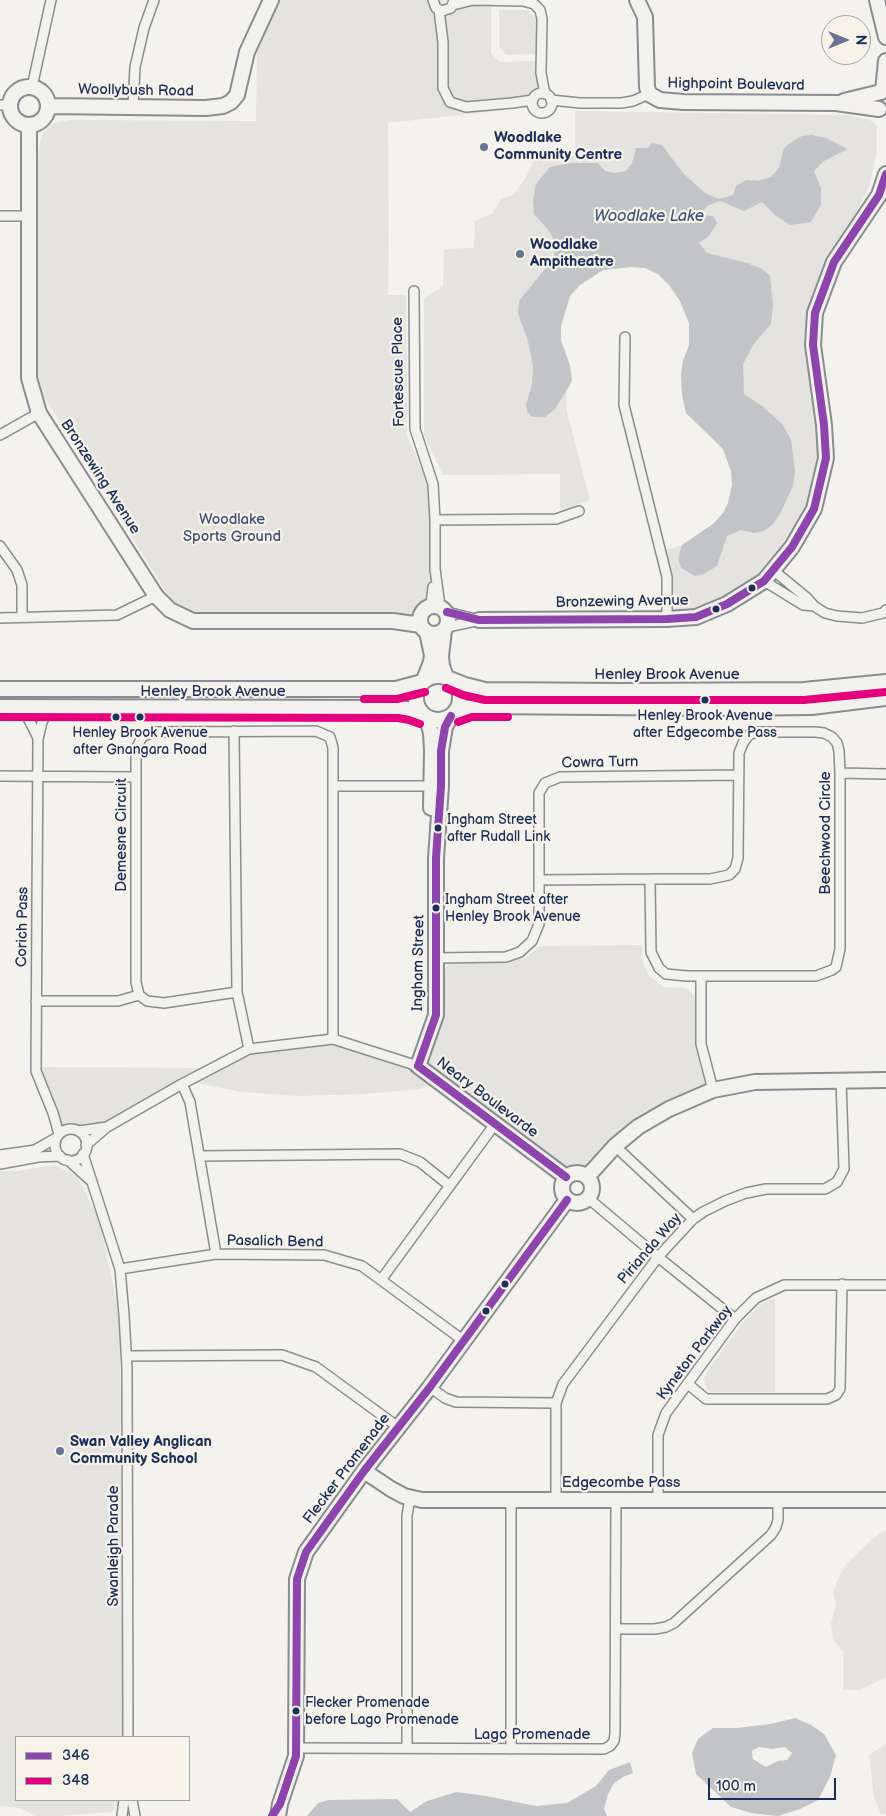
<!DOCTYPE html>
<style>
body{margin:0}
#map{position:relative;width:886px;height:1816px;overflow:hidden;background:#f4f2ec;font-family:"Balsamiq Sans",sans-serif}
canvas{display:block}
.legend{position:absolute;left:15px;top:1736px;width:175px;height:65px;box-sizing:border-box;background:#f7f3e8;border:1px solid #9fa5b1;margin:0;padding:6px 9px;list-style:none;font-size:15px;color:#1b2f5e}
.legend li{display:flex;align-items:center;gap:10px;height:25px}
.legend b{width:25px;border:1px solid #9fa5b1}
.north{position:absolute;left:821px;top:15px;width:50px;height:50px;box-sizing:border-box;background:#f7f3e8;border:1px solid #9fa5b1;border-radius:50%;rotate:90deg;font-size:14px;font-weight:700;line-height:20px;text-align:center;color:#1b2f5e}
.north::after{content:'';display:block;margin:auto;width:18px;height:22px;background:#677390;clip-path:polygon(50% 0,100% 100%,50% 72%,0 100%)}
.scale{position:absolute;left:708px;top:1778px;width:128px;height:22px;box-sizing:border-box;border:2px solid #1b2f5e;border-top:0;padding-left:6px;font-size:15px;line-height:18px;white-space:nowrap;color:#1b2f5e;-webkit-text-stroke:4px #f7f3e8;paint-order:stroke}
</style>
<div id="map">
<canvas width="886" height="1816"></canvas>
<ul class="legend">
<li><b style="height:6px;background:#8e44ad"></b>346</li>
<li><b style="height:6px;background:#e5007d"></b>348</li>
</ul>
<div class="north">N</div>
<div class="scale">100 m</div>
</div>
<script>
const ctx = document.querySelector('canvas').getContext('2d');
ctx.lineJoin = 'round';
function fill(path, color) { ctx.fillStyle = color; ctx.fill(path, 'evenodd'); }
const toPath = rows => new Path2D(rows.map(r => 'M' + r).join(''));
function strokePath(path, color, width, dash) { ctx.strokeStyle = color; ctx.lineWidth = width; ctx.lineCap = dash ? 'butt' : 'round'; ctx.setLineDash(dash || []); ctx.stroke(path); }
function label(font, color, halo, rows, align = 'center') {
  ctx.font = font + ' "Balsamiq Sans",sans-serif'; ctx.lineWidth = 4.5; ctx.setLineDash([]); ctx.textBaseline = 'middle'; ctx.strokeStyle = halo; ctx.fillStyle = color; for (const [text, x, y, turn = 0] of rows) {
    ctx.save(); ctx.translate(x, y); ctx.rotate((+turn || 0) * Math.PI / 180); ctx.textAlign = isNaN(turn) ? turn : align; if (halo) ctx.strokeText(text, 0, 0); ctx.fillText(text, 0, 0); ctx.restore();
  }
}
fill(toPath([
 [279,0,443,0,445,3,491,7,491,54,501,62,539,61,540,106,388,123,389,243,388,295,406,295,407,435,429,487,432,518,431,593,427,609,419,618,199,618,176,608,44,396,38,373,37,167,40,143,44,132,53,123,71,120,256,121,257,48],
 [499,10,528,10,539,22,539,54,506,55,499,47],
 [575,111,848,115,870,120,877,126,877,151,869,187,813,297,806,345,818,415,820,463,812,505,784,555,751,586,712,608,677,615,667,550,682,545,698,536,713,524,723,513,728,503,732,485,731,471,723,449,686,413,682,395,681,375,683,361,689,345,689,323,680,301,669,285,658,275,645,268,631,267,603,270,580,285,570,296,565,311,561,326,561,340,570,366,572,381,566,394,567,412,590,500,560,510,560,474,443,475,424,435,424,298,443,286,444,249,474,248,475,221,492,214,501,199,513,195,523,182,535,158,575,156],
 [642,945,643,964,649,976,664,987,686,988,696,997,695,1043,705,1083,702,1090,589,1168,567,1173,425,1069,441,1015,441,974,449,964,509,963,527,956,540,946],
 [280,1044,333,1044,363,1051,418,1069,438,1083,419,1089,365,1094,299,1096,241,1092,187,1081,118,1125,85,1137,80,1133,72,1131,65,1132,47,1098,40,1067,211,1068,248,1049],
 [55,1165,77,1176,99,1220,120,1318,122,1737,16,1737,16,1800,121,1800,112,1812,59,1816,35,1816,20,1808,0,1806,0,1171,17,1171],
 [775,1298,775,1392,712,1392,707,1390,704,1378,708,1370,744,1321,763,1303],
 [886,1530,886,1677,860,1690,843,1690,843,1651,833,1640,831,1623,836,1605,833,1591,845,1565,872,1539],
 [886,1744,886,1814,881,1814,874,1798,869,1755]
]), '#e4e3df');
fill(toPath([
 [812,135,826,138,848,149,824,161,814,171,821,188,821,205,811,222,790,225,775,215,762,202,744,211,720,201,707,206,701,215,713,216,717,223,709,236,699,243,707,253,747,263,762,269,770,276,773,305,771,324,753,345,743,364,744,394,762,406,782,424,791,439,795,471,793,486,780,514,773,524,764,531,754,533,741,530,727,536,717,566,704,574,695,576,681,568,678,559,682,545,713,524,723,513,728,503,732,485,731,471,723,449,686,413,682,395,681,375,683,361,689,345,689,323,680,301,669,285,658,274,645,268,631,267,603,270,580,285,570,296,561,326,561,340,570,366,572,381,555,409,545,417,532,417,527,411,526,405,532,384,533,367,528,341,518,314,519,301,554,258,555,243,550,232,534,214,533,200,536,184,550,167,571,163,598,163,605,171,615,173,626,171,632,163,636,148,648,148,652,143,662,145,683,173,705,193,719,199,733,195,736,186,746,180,759,181,771,177,779,168,784,148,790,143,802,136],
 [795,1718,811,1725,824,1734,836,1755,830,1777,818,1800,800,1809,778,1816,751,1813,731,1807,696,1774,692,1753,698,1739,713,1728,737,1728,771,1724],
 [759,1747,772,1749,785,1747,792,1753,787,1760,778,1761,766,1767,753,1759,752,1751],
 [630,1762,633,1773,623,1777,614,1783,608,1794,604,1809,607,1816,307,1816,318,1803,328,1800,397,1799,410,1812,427,1801,456,1792,486,1796,536,1806,567,1803,596,1786,609,1770]
]), '#c2c4c8');
const street = toPath([
 [433,0,436,8,442,11,451,8,454,0],
 [453,5,473,0,523,1,534,4,540,10,542,19,541,73,545,94],
 [439,10,443,42,443,88,450,102,466,107,512,103,533,100],
 [32,87,51,0],
 '532 103a10 10 0 1 1 20 0a10 10 0 1 1-20 0Z',
 [551,100,580,103,621,103,633,101,649,94],
 [0,105,10,105],
 [133,107,135,67,144,28,154,0],
 [0,216,30,216],
 [414,291,415,429,433,484,435,520,435,569,440,606],
 [625,337,624,405,667,577,667,619],
 [0,435,39,413],
 [435,520,556,519,579,511],
 [0,546,17,570,22,585,22,617],
 [773,570,807,598,814,606],
 [764,581,803,605,814,606,825,613,837,616,862,618,883,613,886,610],
 [431,605,433,587],
 [447,612,479,620],
 [0,618,117,615,156,596],
 [447,627,476,621],
 [15,708,28,718,38,738],
 [49,708,42,722,38,739,36,1071,53,1113,59,1134],
 [234,731,237,992,249,1049],
 [840,773,886,774],
 [0,776,136,777],
 [333,786,436,786],
 [540,880,650,879,710,879,729,875,735,869,738,858,739,753,743,743,749,735,756,732,815,732,824,733,832,737,837,743,839,751,840,773,840,949,836,967,832,970,816,976,687,976,666,974,659,968,651,952,650,879],
 [436,958,506,957,520,952,532,941,539,924,539,793,545,783,560,777,739,775],
 [701,976,701,1044,713,1090],
 [237,992,164,1003,147,1001,139,995,136,982,136,749,142,737,153,732,316,731,330,737,333,748,333,1039],
 [36,1001,118,1001,139,995],
 [182,1084,190,1102,216,1254],
 '55 1145a16 16 0 1 1 32 0a16 16 0 1 1-32 0Z',
 [79,1131,107,1127],
 [86,1145,107,1127,182,1084,249,1049,333,1039,418,1066],
 [615,1146,693,1219],
 [83,1154,120,1269,124,1315,127,1368,128,1737],
 [0,1155,35,1150,56,1138],
 [199,1156,400,1154,420,1162,450,1186],
 [68,1160,90,1180],
 [0,1164,38,1157,60,1156],
 [588,1198,658,1257,735,1319],
 [120,1269,216,1254,324,1255,362,1266,464,1341],
 [381,1280,495,1124],
 [127,1356,282,1355,316,1367,398,1427],
 [688,1384,706,1399,827,1399,836,1395,840,1389,842,1284],
 [430,1387,445,1398,456,1402,556,1403],
 [556,1500,556,1403,563,1384,658,1257,693,1219,703,1212,725,1201,746,1193,766,1189,825,1189,837,1182,844,1169,841,1080],
 [658,1500,658,1435,666,1413,735,1319,756,1298,784,1285,886,1285],
 [616,1629,655,1629,666,1627,674,1623,771,1535,776,1527,778,1520,778,1500],
 [296,1748,604,1749,610,1746,614,1741,615,1733,616,1500],
 [407,1748,407,1516,410,1497],
 [511,1749,511,1500],
 [132,1800,135,1816],
 [122,1816,124,1800]
]);
const secondary = toPath([
 [637,0,645,17,647,87,649,94,660,100,683,102,836,103,879,109],
 [877,0,886,37],
 '10 106a19 19 0 1 1 38 0a19 19 0 1 1-38 0Z',
 [883,91,886,61],
 [844,101,881,92],
 [49,106,206,108,223,106,231,102,237,95,247,52,271,0],
 [29,126,29,378,39,413,156,596,170,610,193,621,393,621,421,625],
 '420 620a14 14 0 1 1 28 0a14 14 0 1 1-28 0Z',
 [479,620,667,619,696,617,727,604,764,581,792,547,814,509,826,458,824,425,813,345,815,313,834,262,879,195,886,174],
 [444,630,441,656,442,666,446,677],
 '416 698a22 22 0 1 1 44 0a22 22 0 1 1-44 0Z',
 [450,679,465,685,485,690,621,691,804,690,886,682],
 [424,680,431,662,432,655,427,632],
 [0,689,396,689,422,682],
 [0,707,399,708,412,710,424,715],
 [454,713,462,709,479,706,719,708,812,707,886,698],
 [451,716,445,727,441,751,441,786,436,858,436,1015,418,1066,566,1177],
 [427,718,431,733,432,750,431,808],
 '562 1188a15 15 0 1 1 30 0a15 15 0 1 1-30 0Z',
 [587,1177,615,1146,638,1127,669,1109,713,1090,755,1082,886,1080],
 [364,1471,391,1489,404,1496,422,1500,886,1500],
 [278,1816,280,1804,296,1756,297,1579,306,1552,364,1471,430,1387,567,1200]
]);
strokePath(street, '#898c92', 12);
strokePath(secondary, '#898c92', 18);
strokePath(street, '#f2f1ed', 9);
strokePath(secondary, '#f2f1ed', 14);
strokePath(toPath([
 [447,612,479,620,667,619,696,617,727,604,764,581,792,547,814,509,826,458,824,425,813,345,815,313,834,262,879,195,886,174],
 [418,1066,436,1015,436,858,441,786,441,751,445,727,451,716],
 [418,1066,566,1177],
 [272,1816,280,1804,296,1756,297,1579,306,1552,364,1471,430,1387,567,1200]
]), '#8e44ad', 8);
strokePath(toPath([
 [446,688,463,695,485,700,804,700,886,692],
 [364,699,397,699,425,692],
 [0,717,398,718,409,720,420,724],
 [458,722,472,717,508,717]
]), '#e5007d', 8);
for (const [x, y, r, color] of [
 [484,147,5,"#677390"],
 [520,254,5,"#677390"],
 [752,588,4.5,"#1b2f5e"],
 [716,609,4.5,"#1b2f5e"],
 [705,700,4.5,"#1b2f5e"],
 [116,717,4.5,"#1b2f5e"],
 [140,717,4.5,"#1b2f5e"],
 [438,828,4.5,"#1b2f5e"],
 [436,908,4.5,"#1b2f5e"],
 [505,1284,4.5,"#1b2f5e"],
 [486,1311,4.5,"#1b2f5e"],
 [60,1451,5,"#677390"],
 [296,1711,4.5,"#1b2f5e"]
]) { const dot = new Path2D(); dot.arc(x, y, r, 0, 2 * Math.PI); ctx.fillStyle = color; ctx.fill(dot); strokePath(dot, '#f7f3e8', 2); }
label('14px', '#1b2f5e', '#f7f3e8', [
 ["Henley Brook Avenue",705,716,"center"],
 ["after Edgecombe Pass",705,733,"center"],
 ["Henley Brook Avenue",140,733,"center"],
 ["after Gnangara Road",140,750,"center"],
 ["Ingham Street",447,820],
 ["after Rudall Link",447,837],
 ["Ingham Street after",445,900],
 ["Henley Brook Avenue",445,917],
 ["Flecker Promenade",305,1703],
 ["before Lago Promenade",305,1720]
], 'left');
label('15px', '#1b2f5e', '#f7f3e8', [
 ["Highpoint Boulevard",736,85,1],
 ["Woollybush Road",136,91,1],
 ["Fortescue Place",399,372,-91],
 ["Bronzewing Avenue",100,477,57],
 ["Bronzewing Avenue",622,602,-1],
 ["Henley Brook Avenue",667,675],
 ["Henley Brook Avenue",213,692],
 ["Cowra Turn",600,763,-1],
 ["Beechwood Circle",826,833,-90],
 ["Demesne Circuit",122,835,-90],
 ["Corich Pass",23,927,-89],
 ["Ingham Street",419,963,-89],
 ["Neary Boulevarde",487,1098,37],
 ["Pasalich Bend",275,1242,1],
 ["Pirianda Way",650,1249,-49],
 ["Kyneton Parkway",695,1353,-53],
 ["Flecker Promenade",347,1469,-53],
 ["Edgecombe Pass",621,1483],
 ["Swanleigh Parade",114,1546,-90],
 ["Lago Promenade",532,1735]
]);
label('bold 15px', '#1b2f5e', '#f7f3e8', [
 ["Woodlake",494,138],
 ["Community Centre",494,155],
 ["Woodlake",530,245],
 ["Ampitheatre",530,262],
 ["Swan Valley Anglican",70,1442],
 ["Community School",70,1459]
], 'left');
label('15px', '#415076', '#f7f3e8', [
 ["Woodlake",232,520],
 ["Sports Ground",232,537]
]);
label('italic 16px', '#465679', '#f7f3e8', [
 ["Woodlake Lake",649,217]
]);
</script>
